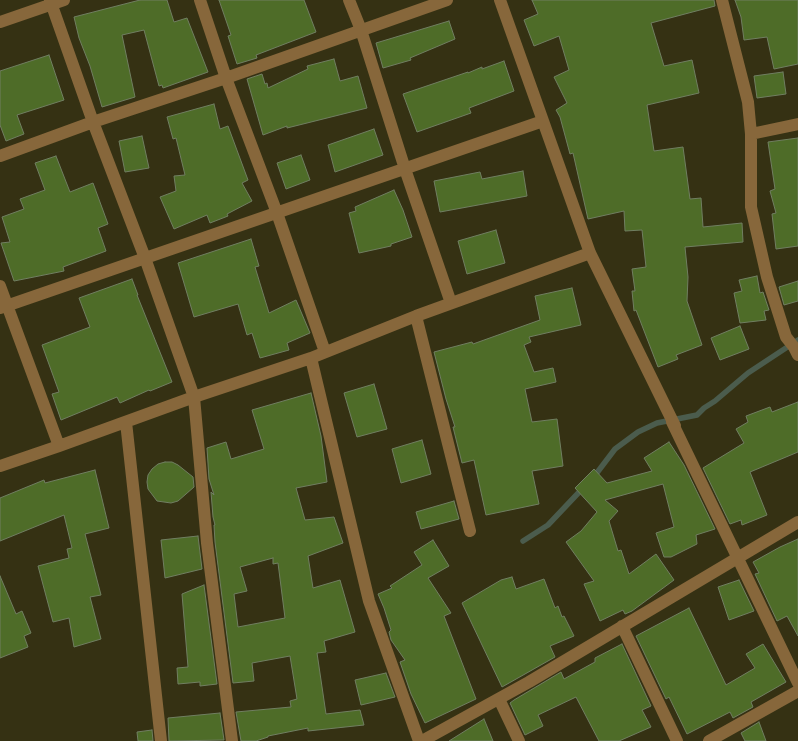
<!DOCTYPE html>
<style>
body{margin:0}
canvas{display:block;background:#353113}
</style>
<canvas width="798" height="741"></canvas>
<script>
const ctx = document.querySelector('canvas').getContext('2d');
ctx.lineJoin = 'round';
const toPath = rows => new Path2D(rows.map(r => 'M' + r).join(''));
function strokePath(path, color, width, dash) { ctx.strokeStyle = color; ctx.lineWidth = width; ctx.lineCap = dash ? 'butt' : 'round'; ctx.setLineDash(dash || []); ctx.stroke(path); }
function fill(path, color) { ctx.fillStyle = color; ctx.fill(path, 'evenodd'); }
strokePath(toPath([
 [593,478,615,449,638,432,657,423,697,415,704,408,715,401,748,373,798,340],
 [523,541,548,525,583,488]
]), '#4b5c4d', 5.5);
const building = toPath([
 [140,0,167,0,174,22,187,18,208,72,163,88,162,85,159,86,144,30,122,35,135,97,102,107,90,66,79,38,74,17,140,0],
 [219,0,304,0,316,32,256,55,257,58,237,64,228,36,231,35,219,0],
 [532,0,714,0,715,6,651,23,664,66,692,60,699,93,647,105,654,151,683,147,690,199,701,198,703,227,742,223,743,242,685,247,688,277,687,301,702,345,676,355,678,359,658,367,636,310,634,311,632,291,635,291,632,269,646,267,642,230,625,231,624,211,588,219,573,153,570,154,560,117,556,110,567,103,554,77,569,70,559,36,534,46,524,20,538,14,532,0],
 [735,0,798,0,798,64,774,69,767,37,744,40,741,17,735,0],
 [449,21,455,39,410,58,411,60,383,68,376,43,449,21],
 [49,55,64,100,17,115,24,134,6,141,0,125,0,71,49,55],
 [334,59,340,81,358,76,367,108,287,128,287,126,263,135,247,79,262,74,265,84,267,83,268,88,308,69,307,66,334,59],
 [504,61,514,91,469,108,471,113,417,132,403,94,468,72,468,73,482,67,482,69,504,61],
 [783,72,786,94,757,98,754,76,783,72],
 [214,104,220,129,228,126,248,180,242,183,252,201,227,214,228,216,210,223,207,215,174,229,160,197,176,191,174,176,185,175,176,138,173,139,167,117,214,104],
 [374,129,383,155,335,172,328,145,374,129],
 [142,136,149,168,125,172,119,141,142,136],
 [798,138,798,246,776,249,772,214,776,213,770,191,775,189,768,142,798,138],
 [301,155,310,180,286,189,277,163,301,155],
 [56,156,70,192,93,183,108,224,98,228,106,251,63,267,64,271,14,281,1,243,10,242,2,217,24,209,20,199,45,190,35,163,56,156],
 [523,171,527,196,440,212,434,181,480,172,482,179,523,171],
 [394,190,403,210,412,237,391,244,391,246,359,253,349,213,356,211,355,207,394,190],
 [496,230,505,263,467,274,458,241,496,230],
 [251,239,259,266,255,267,269,313,296,300,310,333,287,343,289,350,260,358,252,333,247,335,238,304,194,317,178,263,251,239],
 [757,276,760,293,763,292,769,310,764,311,766,320,740,323,734,293,742,291,739,280,757,276],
 [132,279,138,295,137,295,172,382,150,391,149,390,120,403,117,397,61,420,52,394,59,392,42,345,90,327,79,298,132,279],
 [798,281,798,301,784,305,779,287,798,281],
 [572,288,581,325,529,337,531,342,524,345,534,372,553,368,556,382,525,389,532,422,557,419,563,466,532,471,539,504,486,515,474,460,462,463,453,427,455,427,446,399,434,352,472,342,473,344,540,320,535,296,572,288],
 [740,326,749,349,720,360,711,338,740,326],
 [374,384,387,429,357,437,344,393,374,384],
 [311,393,321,436,327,482,296,488,305,520,334,517,343,543,308,556,313,588,340,580,355,632,324,641,326,652,317,653,326,714,360,710,364,725,308,731,308,728,268,736,268,737,256,741,241,741,236,712,291,707,290,701,297,699,290,656,252,663,254,681,233,683,215,542,214,525,215,525,213,517,211,492,214,495,209,479,207,448,226,442,231,459,264,449,252,410,311,393],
 [273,558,273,564,278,563,285,618,238,627,234,594,247,591,240,567,273,558],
 [798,402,798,452,750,472,767,515,742,525,741,520,730,524,703,468,744,443,736,429,748,422,746,416,770,407,772,412,798,402],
 [422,440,431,474,401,483,392,449,422,440],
 [669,442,684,465,715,529,696,535,697,544,671,557,664,557,656,533,674,527,663,484,605,500,618,511,609,521,618,551,621,550,629,574,656,554,674,580,632,611,625,614,623,610,600,621,584,584,594,581,566,542,581,531,597,512,575,488,594,469,607,483,652,471,644,458,669,442],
 [165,462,172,462,178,465,193,477,194,487,178,501,171,503,157,501,148,489,147,482,148,475,152,469,158,464,165,462],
 [95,470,109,528,85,534,101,595,90,597,101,639,74,647,69,618,53,622,38,566,69,558,67,549,72,548,64,515,0,541,0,498,44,480,45,483,95,470],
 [454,501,459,519,421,529,416,512,454,501],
 [198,536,202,569,165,578,161,540,198,536],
 [798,539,798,636,787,616,777,621,755,574,759,573,753,562,780,547,798,539],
 [433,540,449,566,428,578,451,613,444,616,476,699,425,723,411,694,400,662,405,660,391,640,389,632,391,630,384,608,378,594,392,588,390,586,422,565,414,552,433,540],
 [0,576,16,614,22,611,31,633,24,636,28,647,0,658,0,576],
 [512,577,516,589,544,579,555,608,558,606,562,617,564,616,574,636,550,646,555,657,502,687,462,603,501,580,512,577],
 [739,580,754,611,729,620,718,587,739,580],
 [204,585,217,684,200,686,200,682,178,684,177,668,188,667,182,594,204,585],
 [689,608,726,685,755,668,746,654,763,644,786,682,751,702,753,707,733,718,730,712,687,734,669,697,666,699,636,636,689,608],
 [622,644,651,706,642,710,651,727,619,741,599,741,576,697,538,715,543,726,525,735,510,703,514,700,561,672,564,679,595,662,595,658,622,644],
 [386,673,395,697,361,705,355,680,386,673],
 [220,713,224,740,169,741,168,718,220,713],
 [484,719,493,741,449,741,484,719],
 [759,722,766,741,745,741,741,733,759,722],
 [152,730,153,741,138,741,137,732,152,730]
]);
fill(building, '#4e6c28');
strokePath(building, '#707e61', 1);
strokePath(toPath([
 [50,0,93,122,145,258,194,397,207,543,232,741],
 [200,0,226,78,277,213,325,352],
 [349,0,361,30,405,169,451,303],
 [500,0,590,253,675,426],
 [722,0,748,102,751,134,751,207,767,277,786,337,794,347,798,355],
 [0,22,64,0],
 [751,134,798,124],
 [0,156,93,122,226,78,447,0],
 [0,286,59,446],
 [0,308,543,121],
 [416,316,470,531],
 [311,358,369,601,419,741],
 [126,422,161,741],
 [672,422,798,683],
 [0,466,59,446,194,397,311,358,416,316,590,253],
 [622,626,677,741],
 [499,699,519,741],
 [422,741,529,682,798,522],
 [709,741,798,691]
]), '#87673b', 12);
</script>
